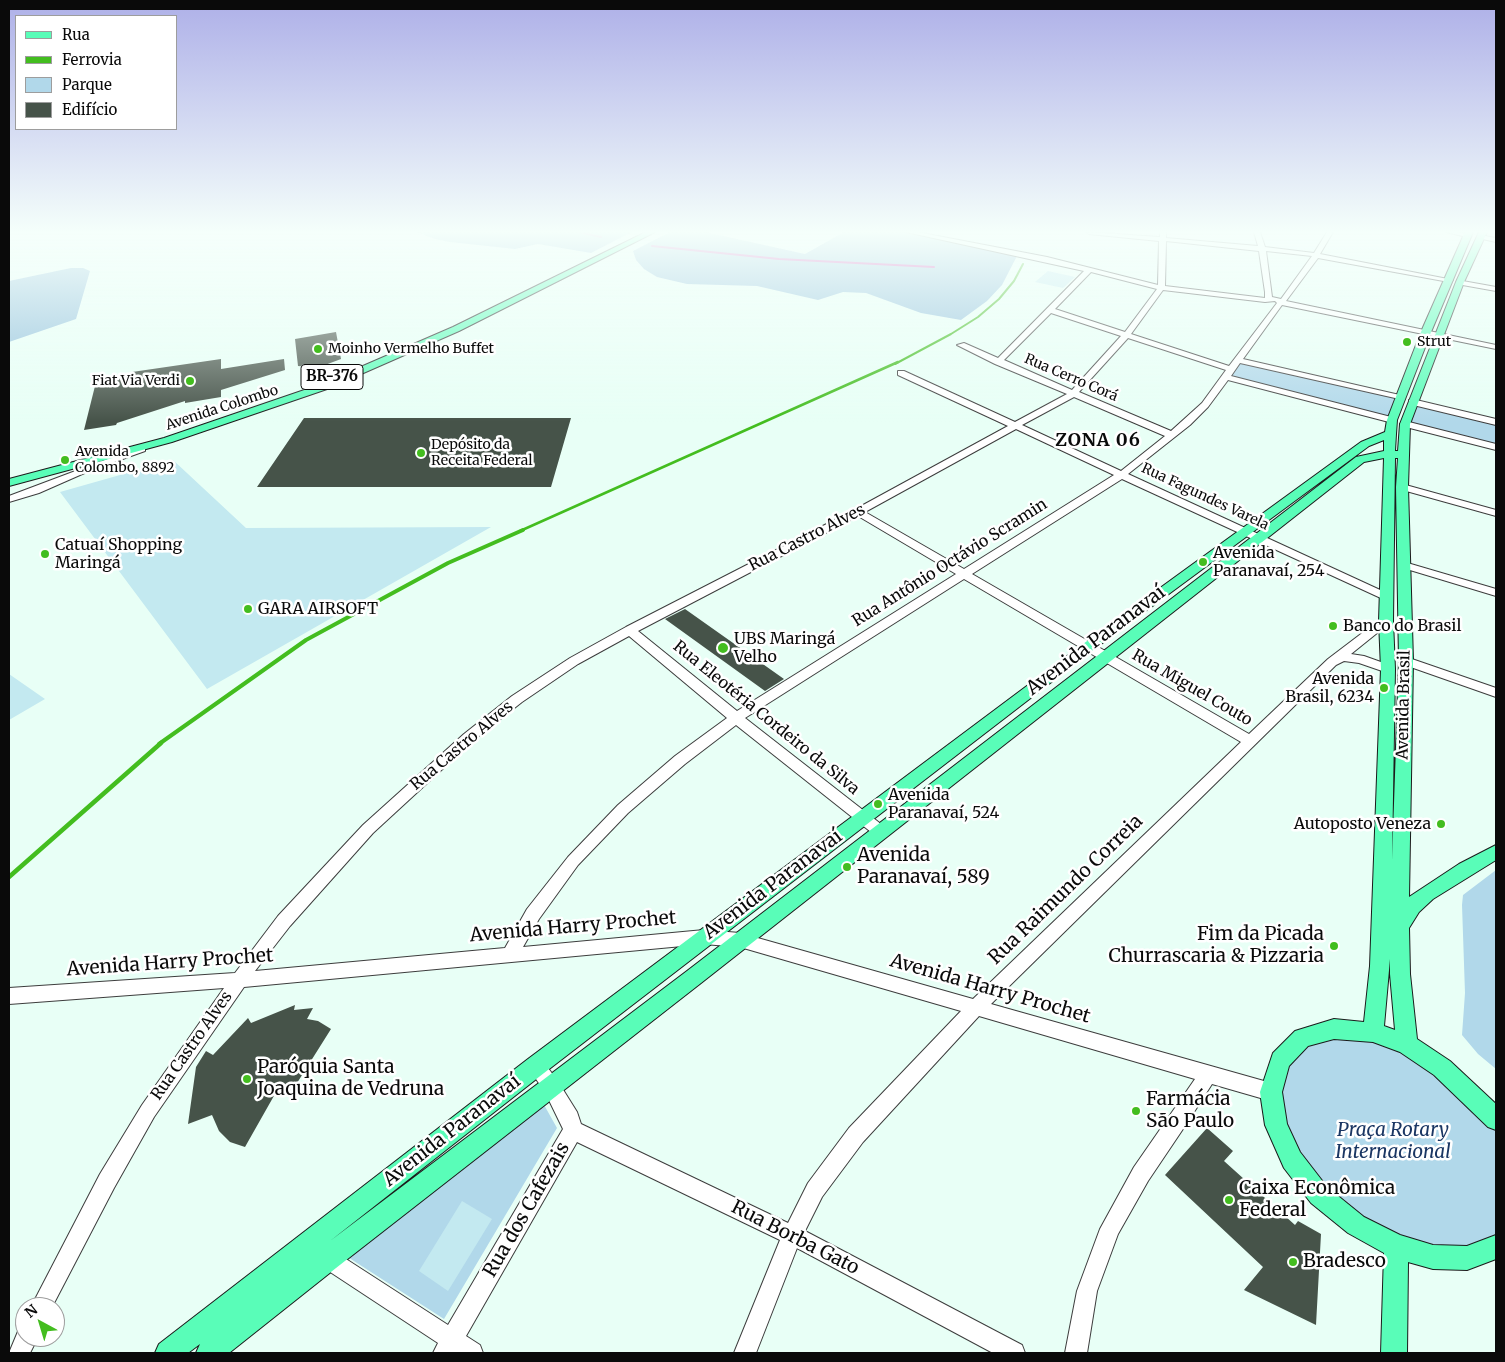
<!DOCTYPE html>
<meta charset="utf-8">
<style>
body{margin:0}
#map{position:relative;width:1505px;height:1362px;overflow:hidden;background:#e8fff6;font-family:Merriweather,serif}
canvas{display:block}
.frame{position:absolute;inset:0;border:10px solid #0a0a0a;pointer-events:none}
.legend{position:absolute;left:15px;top:15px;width:162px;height:115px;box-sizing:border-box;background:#fff;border:1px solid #9d9d9d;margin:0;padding:6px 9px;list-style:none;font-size:15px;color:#0a0a0a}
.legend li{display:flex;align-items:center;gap:10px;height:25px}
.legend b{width:25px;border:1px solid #9d9d9d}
.north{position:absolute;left:15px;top:1297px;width:50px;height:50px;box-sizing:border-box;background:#fff;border:1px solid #9d9d9d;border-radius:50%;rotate:321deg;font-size:14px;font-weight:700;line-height:20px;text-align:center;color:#0a0a0a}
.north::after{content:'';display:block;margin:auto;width:18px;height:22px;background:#43bd1f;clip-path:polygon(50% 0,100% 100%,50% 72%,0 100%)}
</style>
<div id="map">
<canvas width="1505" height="1362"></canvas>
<div class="frame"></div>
<ul class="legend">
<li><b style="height:6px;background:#59fdb8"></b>Rua</li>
<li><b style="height:6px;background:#43bd1f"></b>Ferrovia</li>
<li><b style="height:14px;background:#b1d8ea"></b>Parque</li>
<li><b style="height:14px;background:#465349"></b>Edifício</li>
</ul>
<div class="north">N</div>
</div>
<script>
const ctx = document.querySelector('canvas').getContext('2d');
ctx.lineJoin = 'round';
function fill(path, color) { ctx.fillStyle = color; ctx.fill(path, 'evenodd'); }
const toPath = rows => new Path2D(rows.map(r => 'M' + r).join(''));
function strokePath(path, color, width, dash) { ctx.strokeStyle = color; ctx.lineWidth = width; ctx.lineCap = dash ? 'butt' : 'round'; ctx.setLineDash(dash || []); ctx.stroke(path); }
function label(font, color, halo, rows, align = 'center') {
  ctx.font = font + ' Merriweather,serif'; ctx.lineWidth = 5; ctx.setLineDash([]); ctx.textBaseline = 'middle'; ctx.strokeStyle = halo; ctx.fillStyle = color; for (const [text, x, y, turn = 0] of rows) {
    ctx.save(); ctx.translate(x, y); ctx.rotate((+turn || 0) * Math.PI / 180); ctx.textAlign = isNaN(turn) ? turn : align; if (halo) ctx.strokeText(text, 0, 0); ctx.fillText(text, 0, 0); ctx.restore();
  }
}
fill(toPath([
 [1238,360,1401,398,1392,420,1226,377],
 [1412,402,1496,422,1496,447,1405,424],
 [1496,870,1496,1069,1478,1054,1462,1035,1465,993,1462,905,1463,895],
 [1373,1032,1473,1095,1496,1119,1496,1247,1494,1249,1467,1258,1356,1225,1276,1125,1280,1060,1302,1038],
 [543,1103,557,1128,444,1319,343,1254]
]), '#b1d8ea');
fill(toPath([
 [417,232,632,232,591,253,538,244,515,249,450,242,435,239],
 [670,232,705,232,805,254,844,232,901,232,1018,254,1002,285,987,301,961,320,921,313,866,293,843,292,818,300,757,286,687,284,657,277,644,269,636,260,633,251],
 [71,268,83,268,90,271,76,319,9,342,9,281]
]), '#90bfdb');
fill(toPath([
 [1048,271,1075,277,1063,288,1035,282],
 [173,460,246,528,491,527,207,689,60,492],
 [9,674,45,699,9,720],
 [462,1201,492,1219,448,1291,419,1271]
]), '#c3e9f0');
strokePath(toPath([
 [579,232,601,237],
 [652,246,779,259,934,267]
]), '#d12fae', 2);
fill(toPath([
 [336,332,341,359,317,368,298,366,295,339],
 [221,359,221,369,284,359,285,370,221,390,221,397,185,403,185,401,117,423,116,425,84,430,96,382,131,377,132,372],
 [304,418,571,418,551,487,257,487],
 [685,609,784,679,765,691,665,619],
 [295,1005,294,1010,313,1008,307,1019,318,1021,331,1029,292,1091,275,1094,245,1147,230,1142,219,1131,212,1115,188,1124,196,1067,206,1051,213,1055,248,1018,251,1023],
 [1207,1128,1233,1151,1224,1161,1295,1225,1298,1221,1321,1234,1316,1325,1244,1290,1263,1267,1165,1175]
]), '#465349');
const minor = toPath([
 [906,232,917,232,1047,257,1158,285,1159,241,1089,234,1086,232,1160,237,1160,232,1166,232,1166,238,1258,246,1254,232,1260,232,1265,247,1314,253,1327,232,1333,232,1320,254,1453,280,1449,282,1318,258,1286,301,1496,345,1496,349,1282,305,1243,359,1404,396,1404,400,1240,363,1231,376,1395,418,1395,422,1389,422,1228,380,1208,407,1190,425,1128,474,1391,595,1393,597,1391,599,1383,599,1122,479,972,574,1249,734,1328,659,1382,618,1390,618,1392,621,1351,654,1364,656,1392,666,1394,669,1392,672,1388,673,1359,663,1344,661,1336,665,991,1004,1271,1083,1277,1086,1280,1092,1277,1098,1271,1101,1212,1084,1187,1123,1148,1181,1118,1234,1097,1291,1087,1353,1065,1353,1077,1291,1100,1229,1134,1167,1195,1079,979,1016,863,1142,822,1197,805,1231,1022,1345,1025,1353,993,1353,797,1248,756,1353,734,1353,780,1240,577,1142,466,1336,480,1345,483,1353,433,1353,438,1343,318,1264,315,1257,318,1250,325,1247,332,1250,448,1325,563,1129,545,1092,527,1066,530,1060,536,1057,542,1060,557,1080,577,1112,581,1124,788,1223,808,1183,849,1128,961,1011,740,947,704,944,244,987,154,1117,114,1188,52,1307,31,1307,100,1174,142,1105,224,988,9,1004,9,988,235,973,278,916,363,825,464,734,512,696,570,658,626,627,854,510,1008,426,898,375,898,371,904,371,1015,422,1067,394,995,364,957,345,964,343,998,358,1084,271,906,232],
 [1166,241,1259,251,1265,292,1265,298,1165,286,1166,241],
 [1266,251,1312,256,1281,299,1272,297,1266,251],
 [1091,272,1157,289,1125,332,1055,309,1091,272],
 [1163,290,1265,302,1275,301,1277,303,1229,366,1131,334,1163,290],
 [1051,313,1121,336,1072,390,1004,360,1051,313],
 [1128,338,1226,370,1202,403,1171,431,1079,392,1128,338],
 [1074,397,1165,436,1121,471,1022,425,1074,397],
 [1016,429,1114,475,964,569,865,512,1016,429],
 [858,516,956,574,737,711,638,631,858,516],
 [964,579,1241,742,973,999,740,933,704,930,523,947,539,919,578,865,628,813,685,764,736,725,876,836,881,838,886,836,888,832,886,828,745,718,964,579],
 [629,636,727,718,675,756,618,805,568,857,527,909,505,948,255,971,290,926,373,833,474,740,522,702,578,664,629,636],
 [1446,232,1458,232,1470,235,1467,237,1446,232],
 [1480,235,1496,238,1496,242,1478,238,1478,236,1480,235],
 [1457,280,1496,287,1496,291,1457,284,1457,280],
 [1412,399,1496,419,1496,425,1409,404,1409,400,1412,399],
 [1405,421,1496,444,1496,450,1402,426,1400,424,1405,421],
 [142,446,145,447,145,451,89,471,39,493,9,502,9,496,142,446],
 [1402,484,1496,510,1496,516,1399,489,1399,485,1402,484],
 [1404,562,1496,589,1496,596,1400,567,1399,565,1404,562],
 [1406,657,1496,688,1496,697,1402,664,1400,661,1402,658,1406,657],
 [25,1327,25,1337,38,1337,30,1353,9,1353,19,1329,25,1327]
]);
const major = toPath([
 [646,232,655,232,459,331,327,389,172,442,9,486,9,479,164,438,319,385,453,327,646,232],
 [1465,232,1473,232,1431,332,1397,420,1396,434,1395,451,1398,451,1400,424,1456,282,1479,232,1487,232,1464,282,1410,424,1408,487,1413,661,1409,897,1459,864,1496,845,1496,860,1433,899,1419,912,1409,928,1410,974,1417,1039,1450,1061,1496,1104,1496,1130,1488,1127,1434,1075,1400,1052,1373,1042,1334,1039,1308,1046,1289,1066,1282,1092,1287,1124,1300,1152,1327,1187,1364,1217,1400,1235,1433,1245,1467,1246,1496,1235,1496,1259,1467,1270,1433,1269,1408,1262,1407,1353,1381,1353,1384,1253,1348,1233,1311,1203,1284,1168,1265,1125,1260,1092,1273,1053,1295,1031,1334,1019,1364,1022,1370,966,1381,669,1379,621,1384,458,1364,462,701,983,336,1268,229,1353,196,1353,200,1344,188,1353,155,1353,159,1344,528,1059,1083,644,1361,442,1385,432,1387,420,1421,332,1465,232],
 [1384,440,1384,451,1356,457,687,971,330,1241,544,1073,1093,650,1369,446,1384,440],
 [1395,458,1398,458,1396,487,1399,661,1392,860,1395,669,1393,621,1395,458],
 [1390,959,1390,974,1395,1030,1384,1026,1390,959]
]);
strokePath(minor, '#3d3d3d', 2);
strokePath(major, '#1b1b1b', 2);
fill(minor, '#fff');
fill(major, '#59fdb8');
strokePath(toPath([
 [895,364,951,334,978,317,999,299,1014,281,1023,264]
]), '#43bd1f', 2);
strokePath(toPath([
 [520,531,898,362]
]), '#43bd1f', 2.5);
strokePath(toPath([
 [159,744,306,640,448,563,523,530]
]), '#43bd1f', 4);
strokePath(toPath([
 [9,877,161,743]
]), '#43bd1f', 4.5);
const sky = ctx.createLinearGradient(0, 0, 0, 422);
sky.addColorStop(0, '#aeb0e8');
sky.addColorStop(0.55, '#f5fffb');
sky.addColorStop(1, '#f5fffb00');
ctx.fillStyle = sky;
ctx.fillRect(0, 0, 1505, 422);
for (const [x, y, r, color] of [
 [1407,342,5,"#43bd1f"],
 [318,349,5,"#43bd1f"],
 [190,381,5,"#43bd1f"],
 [421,453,5,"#43bd1f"],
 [65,460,5,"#43bd1f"],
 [45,554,5,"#43bd1f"],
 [1203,562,5,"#43bd1f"],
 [248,609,5,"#43bd1f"],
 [1333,626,5,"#43bd1f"],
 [723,648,6,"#43bd1f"],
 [1384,688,5,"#43bd1f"],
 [878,804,5,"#43bd1f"],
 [1441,824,5,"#43bd1f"],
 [847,867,5,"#43bd1f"],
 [1334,946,5,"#43bd1f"],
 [247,1079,5,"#43bd1f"],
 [1136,1111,5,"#43bd1f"],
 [1229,1200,5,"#43bd1f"],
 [1293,1262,5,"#43bd1f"]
]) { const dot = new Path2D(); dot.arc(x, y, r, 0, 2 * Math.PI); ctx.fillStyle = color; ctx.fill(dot); strokePath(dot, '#fff', 2); }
label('14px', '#0a0a0a', '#fff', [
 ["Strut",1417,342],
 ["Moinho Vermelho Buffet",328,349],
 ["Fiat Via Verdi",180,381,"right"],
 ["Depósito da",431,445],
 ["Receita Federal",431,461],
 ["Avenida",75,452],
 ["Colombo, 8892",75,468]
], 'left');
label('14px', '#0a0a0a', '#fff', [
 ["Rua Cerro Corá",1071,378,23],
 ["Avenida Colombo",222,408,-18],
 ["Rua Fagundes Varela",1205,497,25]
]);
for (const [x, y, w] of [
 [332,377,62]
]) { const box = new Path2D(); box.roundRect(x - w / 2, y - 12.5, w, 25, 4); ctx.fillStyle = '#fff'; ctx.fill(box); strokePath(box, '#0a0a0a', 1); }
label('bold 15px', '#0a0a0a', null, [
 ["BR-376",332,377]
]);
label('16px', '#0a0a0a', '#fff', [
 ["Rua Castro Alves",807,538,-27],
 ["Rua Antônio Octávio Scramin",950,563,-32],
 ["Rua Miguel Couto",1192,688,30],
 ["Avenida Brasil",1404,705,-89],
 ["Rua Eleotéria Cordeiro da Silva",766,718,39],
 ["Rua Castro Alves",462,746,-40],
 ["Rua Castro Alves",192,1046,-55]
]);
label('16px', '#0a0a0a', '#fff', [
 ["Catuaí Shopping",55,545],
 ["Maringá",55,563],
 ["Avenida",1213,553],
 ["Paranavaí, 254",1213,571],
 ["GARA AIRSOFT",258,609],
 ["Banco do Brasil",1343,626],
 ["UBS Maringá",734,639],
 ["Velho",734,657],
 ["Avenida",1374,679,"right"],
 ["Brasil, 6234",1374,697,"right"],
 ["Avenida",888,795],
 ["Paranavaí, 524",888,813],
 ["Autoposto Veneza",1431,824,"right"]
], 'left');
ctx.letterSpacing = '1px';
label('bold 18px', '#0a0a0a', '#fff', [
 ["ZONA 06",1098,441]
]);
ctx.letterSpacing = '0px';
label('19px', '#0a0a0a', '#fff', [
 ["Avenida Paranavaí",1096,641,-37],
 ["Avenida Paranavaí",773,885,-37],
 ["Rua Raimundo Correia",1066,890,-44],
 ["Avenida Harry Prochet",573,927,-5],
 ["Avenida Harry Prochet",170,963,-4],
 ["Avenida Harry Prochet",990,989,16],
 ["Avenida Paranavaí",452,1131,-38],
 ["Rua dos Cafezais",527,1210,-60],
 ["Rua Borba Gato",795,1238,27]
]);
label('19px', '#0a0a0a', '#fff', [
 ["Avenida",857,856],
 ["Paranavaí, 589",857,878],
 ["Fim da Picada",1324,935,"right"],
 ["Churrascaria & Pizzaria",1324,957,"right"],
 ["Paróquia Santa",257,1068],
 ["Joaquina de Vedruna",257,1090],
 ["Farmácia",1146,1100],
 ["São Paulo",1146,1122],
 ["Caixa Econômica",1239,1189],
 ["Federal",1239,1211],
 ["Bradesco",1303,1262]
], 'left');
label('italic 19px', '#1a3663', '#fff', [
 ["Praça Rotary",1393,1131],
 ["Internacional",1393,1153]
]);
</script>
